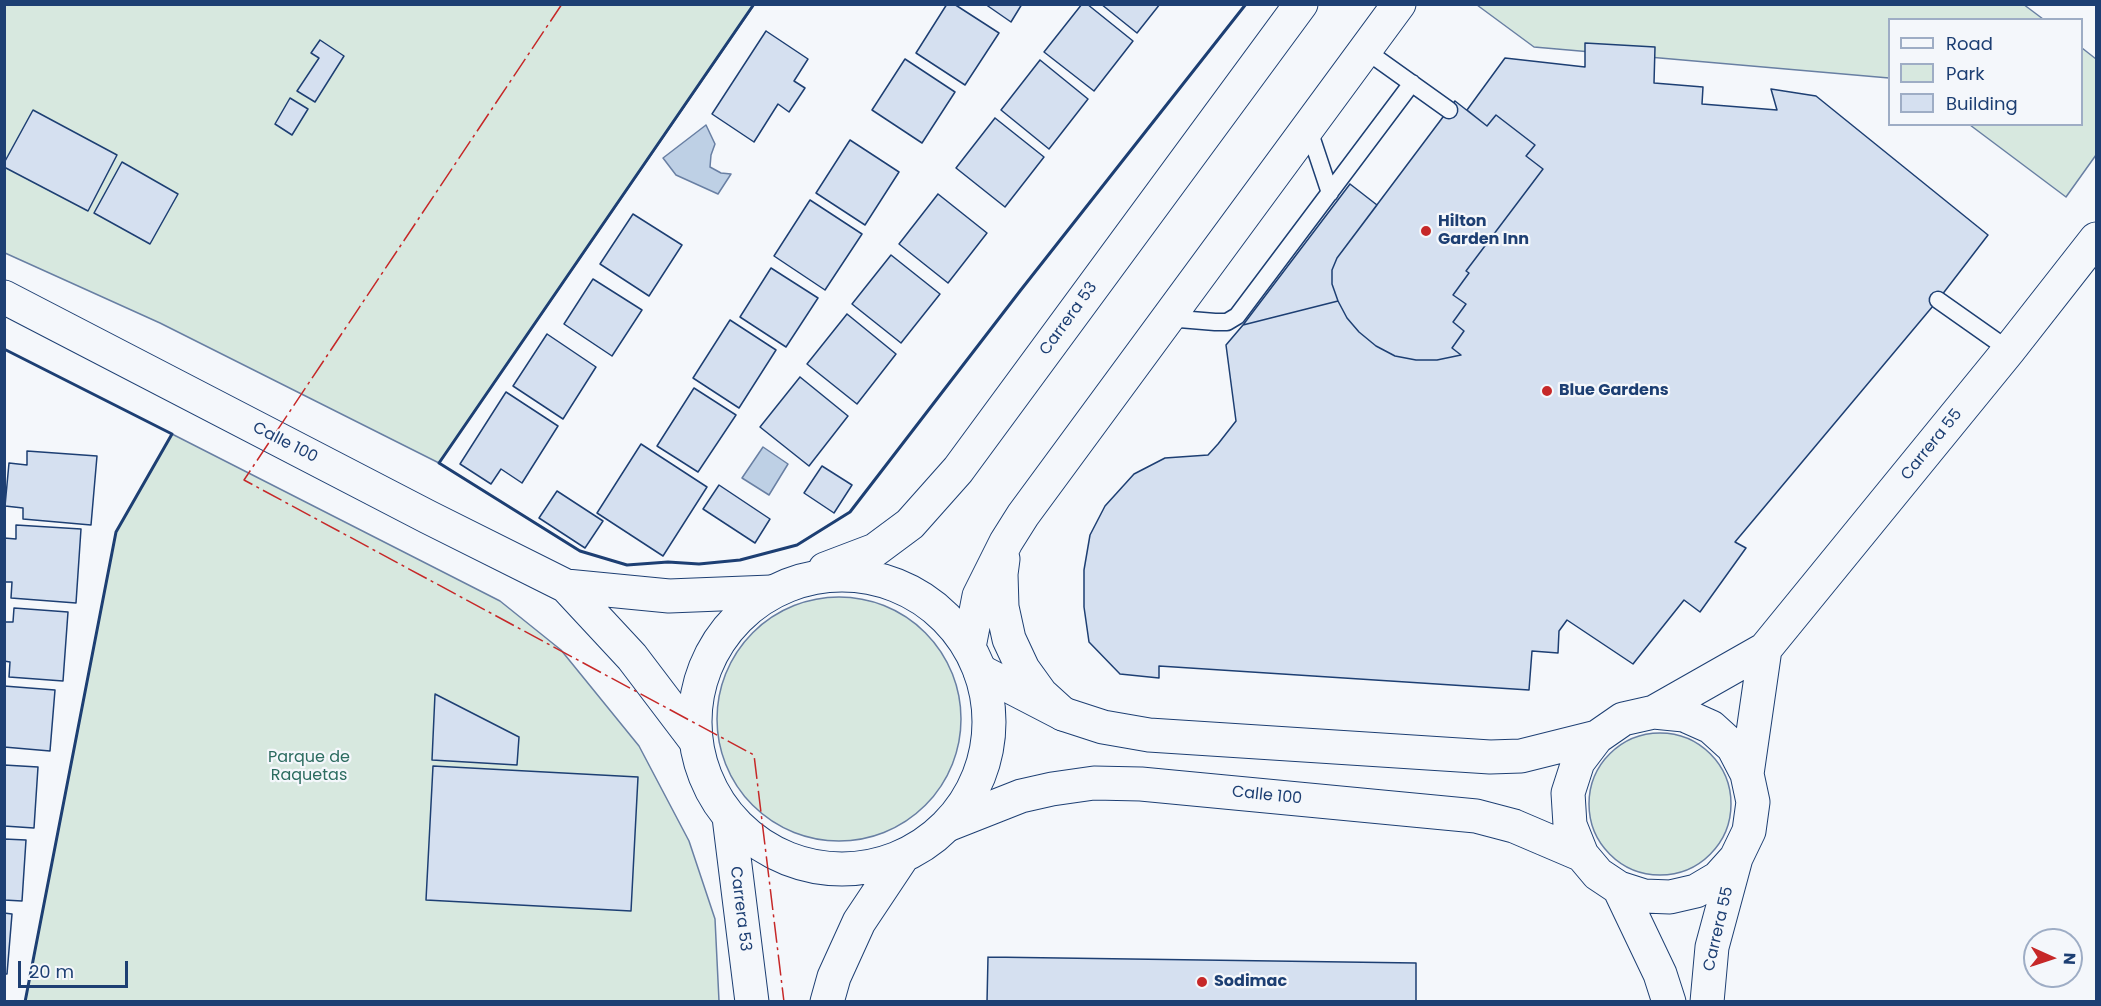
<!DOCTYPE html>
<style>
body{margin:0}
#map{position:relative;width:2101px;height:1006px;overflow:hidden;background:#f4f7fb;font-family:Poppins,sans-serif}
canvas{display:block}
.frame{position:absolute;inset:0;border:6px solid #1d3f73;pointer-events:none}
.legend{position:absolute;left:1888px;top:18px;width:195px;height:108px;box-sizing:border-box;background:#f4f7fb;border:2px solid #9eadc5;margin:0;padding:8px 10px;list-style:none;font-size:18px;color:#1d3f73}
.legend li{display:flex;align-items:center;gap:12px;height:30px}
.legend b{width:30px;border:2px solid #9eadc5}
.north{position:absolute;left:2023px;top:928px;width:60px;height:60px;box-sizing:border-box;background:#f4f7fb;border:2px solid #9eadc5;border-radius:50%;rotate:93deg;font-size:16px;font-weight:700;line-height:24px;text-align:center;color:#1d3f73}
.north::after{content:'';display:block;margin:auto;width:21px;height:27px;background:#c62828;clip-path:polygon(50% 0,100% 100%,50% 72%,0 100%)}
.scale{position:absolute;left:18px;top:961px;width:110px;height:27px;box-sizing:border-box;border:3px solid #1d3f73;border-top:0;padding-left:8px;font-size:18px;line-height:21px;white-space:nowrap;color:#1d3f73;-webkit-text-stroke:4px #f4f7fb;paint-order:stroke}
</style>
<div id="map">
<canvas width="2101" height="1006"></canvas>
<div class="frame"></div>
<ul class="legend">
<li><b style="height:8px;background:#f4f7fb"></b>Road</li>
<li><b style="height:16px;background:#d7e8df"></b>Park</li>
<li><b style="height:16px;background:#d5e0f0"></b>Building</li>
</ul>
<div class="north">N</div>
<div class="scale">20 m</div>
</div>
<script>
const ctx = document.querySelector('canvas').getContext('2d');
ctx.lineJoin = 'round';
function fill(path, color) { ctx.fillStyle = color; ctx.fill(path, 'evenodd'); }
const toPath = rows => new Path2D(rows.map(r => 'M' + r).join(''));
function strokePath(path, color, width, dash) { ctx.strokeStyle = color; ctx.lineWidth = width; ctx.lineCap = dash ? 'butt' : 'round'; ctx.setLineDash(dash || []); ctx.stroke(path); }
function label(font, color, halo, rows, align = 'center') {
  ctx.font = font + ' Poppins,sans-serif'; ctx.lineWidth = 4.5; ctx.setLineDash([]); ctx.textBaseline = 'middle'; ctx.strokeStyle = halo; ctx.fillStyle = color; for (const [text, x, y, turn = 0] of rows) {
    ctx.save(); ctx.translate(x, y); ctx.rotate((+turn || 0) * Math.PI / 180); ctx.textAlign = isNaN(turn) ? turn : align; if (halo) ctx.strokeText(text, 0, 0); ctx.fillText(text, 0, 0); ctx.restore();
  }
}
const green = toPath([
 [2023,4,2043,19,1890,20,1889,78,1534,47,1477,5,2023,4],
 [5,5,754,5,439,463,160,323,5,253,5,5],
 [2082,48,2096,59,2096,155,2066,197,1970,125,2082,124,2082,48],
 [172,434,500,601,561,650,639,746,689,841,715,919,719,1001,25,1002,116,532,172,434],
 '717 719a122 122 0 1 1 244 0a122 122 0 1 1-244 0Z',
 '1589 804a71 71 0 1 1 142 0a71 71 0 1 1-142 0Z'
]);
fill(green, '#d7e8df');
strokePath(green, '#687fa3', 1.5);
const water = toPath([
 [706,125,715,144,711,155,710,167,721,173,731,174,718,194,676,175,663,158,706,125],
 [763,447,788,464,769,495,742,478,763,447]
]);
fill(water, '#bed0e5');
strokePath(water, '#687fa3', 1.5);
const building = toPath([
 [947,4,954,4,999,33,965,85,916,53,947,4],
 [985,4,1022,4,1011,22,985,4],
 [1082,4,1087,4,1133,41,1094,91,1044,52,1082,4],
 [1101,4,1160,4,1137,33,1101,4],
 [766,31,808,59,794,81,805,88,789,112,778,104,754,142,712,114,766,31],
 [320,40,344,56,315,102,297,91,319,58,311,53,320,40],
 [1585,43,1655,47,1654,83,1703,87,1702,104,1777,110,1771,89,1816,96,1988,235,1938,300,1735,542,1746,548,1700,612,1684,600,1633,664,1567,620,1559,631,1558,653,1532,651,1529,690,1159,666,1159,678,1120,674,1089,642,1084,607,1084,570,1090,535,1105,506,1134,474,1165,458,1208,455,1218,444,1236,421,1226,345,1243,325,1338,301,1347,318,1359,332,1376,346,1395,356,1416,360,1437,360,1461,355,1452,348,1464,331,1453,322,1466,304,1453,295,1469,273,1466,271,1543,169,1526,156,1535,145,1496,115,1487,126,1467,110,1505,58,1585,67,1585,43],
 [905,59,955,92,922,143,872,110,905,59],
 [1040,60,1088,99,1049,149,1001,110,1040,60],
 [290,98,308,109,292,135,275,124,290,98],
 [1455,101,1487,126,1496,115,1535,145,1526,156,1543,169,1466,271,1469,273,1453,295,1466,304,1453,322,1464,331,1452,348,1461,355,1437,360,1416,360,1395,356,1376,346,1359,332,1347,318,1338,301,1332,284,1332,270,1337,258,1455,101],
 [33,110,117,155,88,211,4,167,4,163,33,110],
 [995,118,1044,157,1005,207,956,168,995,118],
 [850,140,899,172,865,225,816,193,850,140],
 [122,162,178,194,150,244,94,213,122,162],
 [1350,184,1377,205,1337,258,1332,270,1332,284,1338,301,1243,325,1350,184],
 [938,194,987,233,948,283,899,244,938,194],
 [810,200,862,234,825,290,774,256,810,200],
 [633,214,682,245,649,296,600,264,633,214],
 [891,255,940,294,901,343,852,304,891,255],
 [771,268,818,298,786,347,740,317,771,268],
 [593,279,642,310,612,356,564,324,593,279],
 [847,314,896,354,857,404,807,364,847,314],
 [730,320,776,350,739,408,693,378,730,320],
 [547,334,596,367,563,419,513,386,547,334],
 [800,377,848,416,809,466,760,427,800,377],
 [694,388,736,415,698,472,657,446,694,388],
 [506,392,558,426,522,483,501,469,491,484,460,464,506,392],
 [641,444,707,487,663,556,597,513,641,444],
 [27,451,97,456,91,525,23,519,23,508,5,506,9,463,27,465,27,451],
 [822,466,852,485,834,513,804,493,822,466],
 [719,485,770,519,755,543,703,509,719,485],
 [557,491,603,521,585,548,539,518,557,491],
 [16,525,81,529,76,603,11,598,12,582,4,582,4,538,16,539,16,525],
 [14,608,68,612,63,681,9,677,10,662,4,661,4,622,13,622,14,608],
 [4,686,55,690,50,751,4,747,4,686],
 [435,694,519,737,517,765,432,760,435,694],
 [4,765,38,767,34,828,4,826,4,765],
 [433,766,638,777,631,911,426,900,433,766],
 [4,839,26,840,22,901,4,900,4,839],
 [4,913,12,914,7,974,4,974,4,913],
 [988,957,1416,963,1416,1002,987,1002,988,957]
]);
fill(building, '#d5e0f0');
strokePath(building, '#1d3f73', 1.5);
const service = toPath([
 [1365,50,1449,110],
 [1308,127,1330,193],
 [1938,300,2009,350],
 [1167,318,1215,322,1227,322,1237,316,1412,83]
]);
const minor = toPath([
 [980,671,1063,714,1103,727,1149,735,1490,757,1521,756,1597,737],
 [1654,712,1765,649,2009,350,2096,239],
 [1747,774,1765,649],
 [950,824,1021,796,1052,789,1094,783,1141,784,1476,816,1514,826,1582,855],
 [1619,888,1660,974,1669,1002],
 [1707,1002,1712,947,1736,858,1749,831,1753,802,1747,774,1733,747,1711,727,1684,715,1654,712,1623,719,1597,737,1578,762,1568,793,1570,825,1582,855,1598,874,1619,888,1644,896,1670,897,1696,891,1718,878,1736,858]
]);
const tertiary = toPath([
 [4,297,428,517,566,586,632,657,695,740],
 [566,586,669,596,771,592]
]);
const secondary = toPath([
 [1003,559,1001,574,1002,607,1009,639,1023,669,1041,694,1063,714],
 [825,569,875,550,910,524,958,470,1301,4],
 '695 722a147 147 0 1 1 294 0a147 147 0 1 1-294 0Z',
 [969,647,979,596,1006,542,1023,515,1399,4],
 [729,817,752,1002],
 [827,1002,834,977,859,922,901,859]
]);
strokePath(service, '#1d3f73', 19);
strokePath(minor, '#1d3f73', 35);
strokePath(tertiary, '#1d3f73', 35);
strokePath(secondary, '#1d3f73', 35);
strokePath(service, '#f4f7fb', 16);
strokePath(minor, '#f4f7fb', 33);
strokePath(tertiary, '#f4f7fb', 33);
strokePath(secondary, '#f4f7fb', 33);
strokePath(toPath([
 [754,4,439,463,580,551,627,565,668,562,699,564,740,560,797,545,850,512,1020,291,1246,4],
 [4,349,172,434,116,532,25,1002]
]), '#1d3f73', 3);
strokePath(toPath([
 [562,4,244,480,754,755,784,1002]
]), '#c62828', 1.5, [21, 4.5, 3, 4.5]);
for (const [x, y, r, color] of [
 [1426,231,6,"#c62828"],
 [1547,391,6,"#c62828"],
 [1202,982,6,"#c62828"]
]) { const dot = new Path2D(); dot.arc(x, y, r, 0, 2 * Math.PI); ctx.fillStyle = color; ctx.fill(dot); strokePath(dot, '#f4f7fb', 2); }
label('bold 16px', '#1d3f73', '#f4f7fb', [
 ["Hilton",1438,222],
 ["Garden Inn",1438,240],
 ["Blue Gardens",1559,391],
 ["Sodimac",1214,982]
], 'left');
label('16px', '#1d3f73', '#f4f7fb', [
 ["Carrera 53",1069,319,-54],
 ["Calle 100",285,443,27],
 ["Carrera 55",1932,445,-51],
 ["Calle 100",1267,796,6],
 ["Carrera 53",740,909,83],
 ["Carrera 55",1719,929,-77]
]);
label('16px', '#2c6c60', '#f4f7fb', [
 ["Parque de",309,758],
 ["Raquetas",309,776]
]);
</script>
